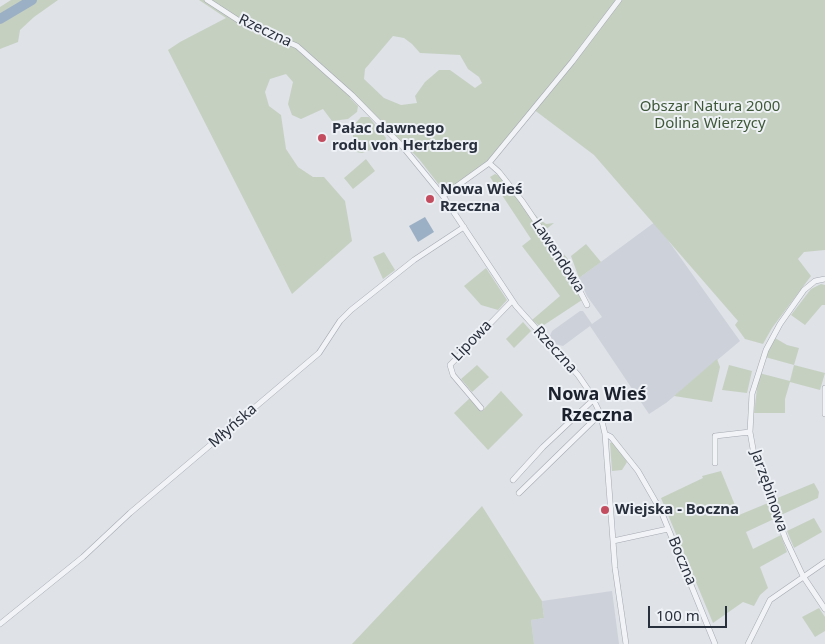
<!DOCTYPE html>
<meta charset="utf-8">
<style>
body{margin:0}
#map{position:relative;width:825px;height:644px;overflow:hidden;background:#dfe2e7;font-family:"Noto Sans",sans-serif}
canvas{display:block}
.scale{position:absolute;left:648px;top:606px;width:79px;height:22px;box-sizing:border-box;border:2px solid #29303d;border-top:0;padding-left:6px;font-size:15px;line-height:18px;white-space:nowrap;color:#29303d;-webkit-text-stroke:4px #eef1f5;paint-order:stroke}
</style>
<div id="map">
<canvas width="825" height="644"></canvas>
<div class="scale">100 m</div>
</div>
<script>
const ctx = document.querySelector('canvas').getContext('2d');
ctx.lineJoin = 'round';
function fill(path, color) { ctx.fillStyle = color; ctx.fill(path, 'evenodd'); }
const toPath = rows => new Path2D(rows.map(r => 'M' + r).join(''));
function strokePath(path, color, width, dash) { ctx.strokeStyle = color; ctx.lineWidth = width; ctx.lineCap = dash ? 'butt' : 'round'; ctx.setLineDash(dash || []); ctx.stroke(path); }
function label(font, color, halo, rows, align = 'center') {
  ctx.font = font + ' "Noto Sans",sans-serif'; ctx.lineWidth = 4; ctx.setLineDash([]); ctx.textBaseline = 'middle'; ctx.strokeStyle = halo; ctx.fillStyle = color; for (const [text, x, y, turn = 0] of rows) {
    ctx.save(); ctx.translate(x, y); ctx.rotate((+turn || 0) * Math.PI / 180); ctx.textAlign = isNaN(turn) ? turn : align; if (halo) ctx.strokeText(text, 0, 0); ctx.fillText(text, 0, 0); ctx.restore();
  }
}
fill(toPath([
 [655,222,740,341,666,403,649,414,590,326,563,346,555,344,549,338,552,331,580,311,583,311,592,324,602,317,587,296,579,278],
 [612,591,619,644,534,644,531,620,544,618,542,601]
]), '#cdd1d9');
fill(toPath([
 [11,0,58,0,34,17,20,30,18,42,0,49,0,7],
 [199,0,825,0,825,250,804,252,798,259,811,276,772,328,763,344,745,339,735,325,738,321,594,155,533,109,489,160,447,190,443,190,419,159,354,94,350,98,358,106,357,112,348,119,332,121,323,109,301,119,292,115,288,104,293,82,286,74,270,79,265,92,269,106,281,115,286,149,298,167,313,177,324,177,345,201,352,241,292,294,168,50,180,42,226,18],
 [393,36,404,38,412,44,420,53,460,55,468,69,479,77,482,83,475,88,450,70,439,70,425,82,415,96,417,103,401,105,384,98,364,79,365,69],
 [361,117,369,117,386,138,384,145,362,153,356,152,353,139,353,126],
 [366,159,375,171,353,189,344,178],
 [495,174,500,176,538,218,546,224,554,223,544,231,568,259,568,272,582,300,541,327,532,320,560,296,522,246,531,239,490,177],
 [586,244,601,262,579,278,571,256],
 [384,252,395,270,383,279,373,257],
 [486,268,507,300,498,310,481,305,464,286],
 [821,284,825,285,825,305,822,305,805,325,791,315,811,289],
 [523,322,531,331,514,348,506,339],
 [775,338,787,345,799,348,794,365,825,373,820,390,790,382,785,399,785,413,754,413,759,373,790,381,794,365,765,357],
 [717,359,720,367,712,402,674,396],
 [477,365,489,377,472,392,461,379],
 [729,365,752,371,747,393,722,390],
 [501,391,523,415,488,450,454,413,470,398,482,411],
 [613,442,627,462,622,470,612,471,610,443],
 [721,471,739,515,768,503,774,519,746,532,753,549,781,535,787,552,760,567,768,588,760,595,754,606,743,602,713,623,661,498,703,478,702,476],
 [814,483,819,492,818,498,781,515,775,499],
 [482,506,542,601,544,618,531,620,534,644,352,644],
 [814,518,822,532,794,548,787,531],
 [819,608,825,617,825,631,815,637,802,617]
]), '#c5d0c1');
fill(toPath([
 [425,217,434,232,418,242,409,226]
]), '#9cb0c5');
strokePath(toPath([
 [0,19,32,0]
]), '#9cb0c5', 10);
const minor = toPath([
 [207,0,241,22,297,46,352,95,403,147,443,196,516,306,578,375,589,391,600,413,605,434,615,568,626,644],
 [489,163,499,172,522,201,569,270,587,305],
 [443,196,489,163,572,62,619,0],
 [825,279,815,281,804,290,780,324,766,350,752,394,750,432,755,460,786,540,803,576,825,609],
 [825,388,825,414],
 [481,408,453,375,450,365,512,301],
 [605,434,611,437,638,471,661,511,715,644],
 [715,463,715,436,750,432],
 [513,480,543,447,594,399],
 [519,493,595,419,601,418],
 [613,541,668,529],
 [0,624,83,557,130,513,319,353,340,321,351,310,414,260,464,227],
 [748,644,770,600,825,562]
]);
strokePath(minor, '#a5a9b1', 6);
strokePath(minor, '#f1f3f6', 5);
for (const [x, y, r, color] of [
 [322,138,5,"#c34d5f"],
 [430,199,5,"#c34d5f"],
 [605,510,5,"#c34d5f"]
]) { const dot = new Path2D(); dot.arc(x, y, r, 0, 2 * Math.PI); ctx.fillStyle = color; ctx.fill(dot); strokePath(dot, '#eef1f5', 2); }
label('15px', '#29303d', '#eef1f5', [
 ["Rzeczna",265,31,25],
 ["Lawendowa",558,256,57],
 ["Lipowa",472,341,-46],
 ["Rzeczna",555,350,48],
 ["Młyńska",233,426,-41],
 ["Jarzębinowa",769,491,71],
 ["Boczna",682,561,67]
]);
label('15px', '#3e5838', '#eef1f5', [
 ["Obszar Natura 2000",710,107],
 ["Dolina Wierzycy",710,124]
]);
label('bold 15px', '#29303d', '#eef1f5', [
 ["Pałac dawnego",332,129],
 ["rodu von Hertzberg",332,146],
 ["Nowa Wieś",440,190],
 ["Rzeczna",440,207],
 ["Wiejska - Boczna",615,510]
], 'left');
label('bold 18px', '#1b222e', '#eef1f5', [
 ["Nowa Wieś",597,395],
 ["Rzeczna",597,416]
]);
</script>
